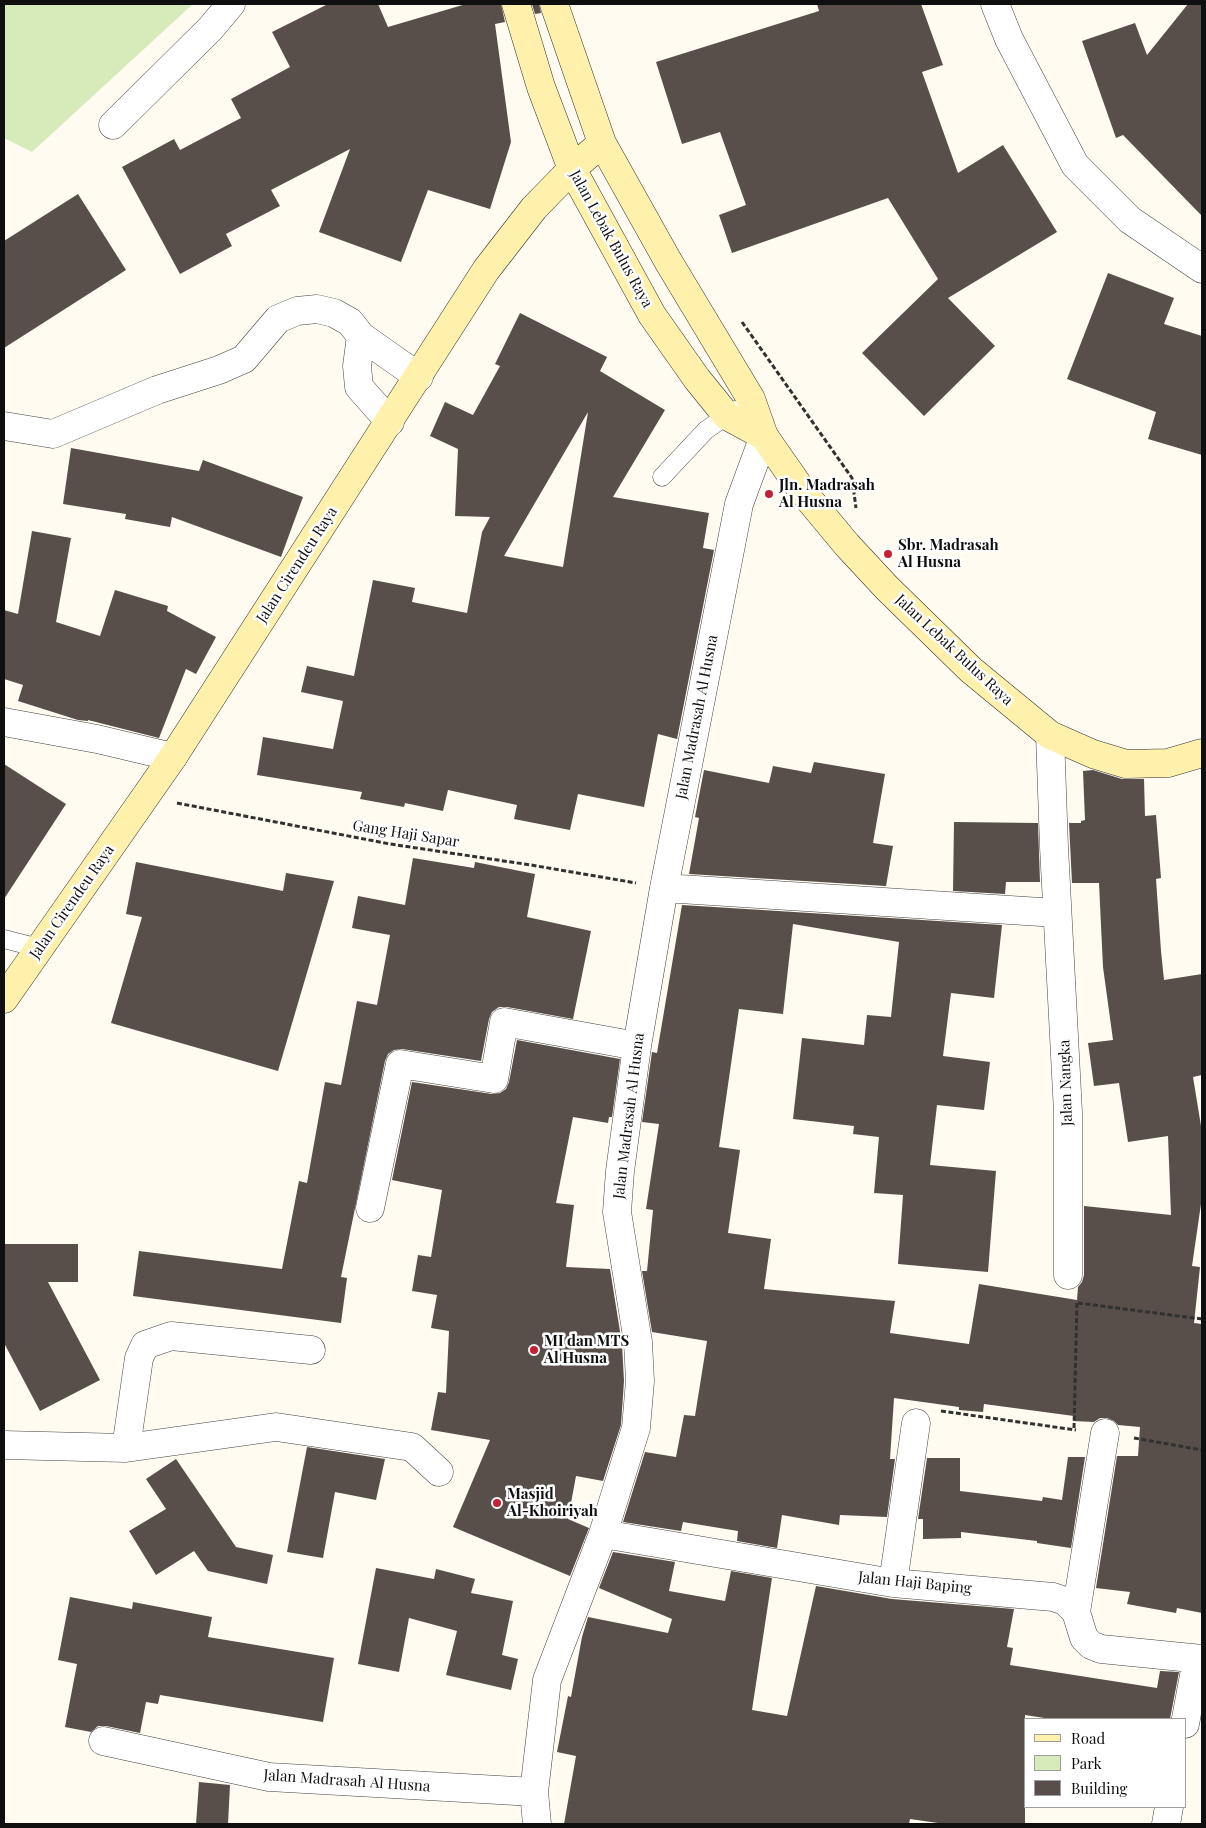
<!DOCTYPE html>
<style>
body{margin:0}
#map{position:relative;width:1206px;height:1828px;overflow:hidden;background:#fffbf1;font-family:"Playfair Display",serif}
canvas{display:block}
.frame{position:absolute;inset:0;border:5px solid #0f0f0f;pointer-events:none}
.legend{position:absolute;left:1024px;top:1718px;width:162px;height:90px;box-sizing:border-box;background:#fff;border:1px solid #9f9f9f;margin:0;padding:6px 9px;list-style:none;font-size:15px;color:#0f0f0f}
.legend li{display:flex;align-items:center;gap:10px;height:25px}
.legend b{width:25px;border:1px solid #9f9f9f}
</style>
<div id="map">
<canvas width="1206" height="1828"></canvas>
<div class="frame"></div>
<ul class="legend">
<li><b style="height:6px;background:#fff1ac"></b>Road</li>
<li><b style="height:14px;background:#d6ebb9"></b>Park</li>
<li><b style="height:14px;background:#584f4b"></b>Building</li>
</ul>
</div>
<script>
const ctx = document.querySelector('canvas').getContext('2d');
ctx.lineJoin = 'round';
function fill(path, color) { ctx.fillStyle = color; ctx.fill(path, 'evenodd'); }
const toPath = rows => new Path2D(rows.map(r => 'M' + r).join(''));
function strokePath(path, color, width, dash) { ctx.strokeStyle = color; ctx.lineWidth = width; ctx.lineCap = dash ? 'butt' : 'round'; ctx.setLineDash(dash || []); ctx.stroke(path); }
function label(font, color, halo, rows, align = 'center') {
  ctx.font = font + ' "Playfair Display",serif'; ctx.lineWidth = 5; ctx.setLineDash([]); ctx.textBaseline = 'middle'; ctx.strokeStyle = halo; ctx.fillStyle = color; for (const [text, x, y, turn = 0] of rows) {
    ctx.save(); ctx.translate(x, y); ctx.rotate((+turn || 0) * Math.PI / 180); ctx.textAlign = isNaN(turn) ? turn : align; if (halo) ctx.strokeText(text, 0, 0); ctx.fillText(text, 0, 0); ctx.restore();
  }
}
fill(toPath([
 [4,4,193,4,32,152,4,138]
]), '#d6ebb9');
fill(toPath([
 [328,4,378,4,388,27,466,4,501,4,505,22,495,24,511,142,490,209,428,190,401,262,319,232,350,149,271,190,280,206,226,234,232,246,180,274,122,167,174,139,180,150,241,118,231,99,290,67,272,32],
 [532,4,539,4,541,13,535,14],
 [817,4,921,4,943,65,922,72,958,173,1003,145,1057,232,948,298,995,346,924,416,862,353,938,279,888,198,732,253,719,215,746,205,720,132,682,144,656,62,819,11],
 [1188,4,1202,4,1202,216,1123,135,1116,138,1082,41,1135,23,1147,55],
 [78,194,126,270,4,348,4,241],
 [1108,273,1174,298,1164,324,1202,336,1202,455,1148,439,1156,412,1067,379],
 [520,313,607,357,600,371,665,410,613,497,709,513,703,548,714,550,677,739,658,734,644,807,578,794,570,830,514,819,517,805,448,790,443,811,405,803,404,807,360,799,362,792,257,775,263,737,333,749,343,701,301,692,307,666,354,676,373,580,415,588,412,602,467,613,482,532,490,517,455,516,458,449,430,436,445,402,473,415,500,366,495,364],
 [588,412,563,567,504,556],
 [71,448,199,471,203,460,303,497,281,557,172,517,170,527,125,519,126,514,63,504],
 [32,531,71,538,56,622,100,636,115,590,168,606,167,611,216,637,196,674,186,669,159,738,88,720,88,721,78,720,18,701,23,685,4,679,4,610,18,614],
 [814,762,885,774,873,843,893,846,886,886,689,874,699,818,695,817,704,770,769,783,773,766,811,773],
 [4,764,66,804,4,899],
 [1093,770,1122,779,1144,779,1145,816,1156,815,1161,878,1156,879,1161,951,1164,980,1202,974,1202,1075,1193,1077,1202,1132,1202,1197,1192,1266,1200,1267,1194,1323,1202,1324,1202,1613,1177,1608,1176,1613,1127,1604,1130,1592,1096,1588,1117,1456,1138,1456,1140,1427,1118,1425,1114,1421,1107,1418,1100,1418,1094,1422,1073,1421,1074,1416,984,1404,983,1412,959,1410,959,1407,894,1398,890,1459,895,1459,887,1517,840,1515,839,1525,782,1515,777,1548,737,1541,738,1531,683,1522,681,1531,623,1522,645,1452,676,1457,684,1415,695,1416,707,1341,652,1332,642,1271,647,1271,653,1210,646,1209,659,1124,642,1122,652,1052,657,1053,682,905,1002,925,994,998,951,993,943,1056,990,1062,984,1110,937,1105,930,1165,996,1171,988,1272,898,1264,903,1195,874,1193,879,1137,853,1134,854,1126,793,1119,802,1038,864,1045,867,1015,891,1017,899,942,793,924,783,1014,739,1009,719,1147,740,1150,728,1233,771,1239,764,1289,895,1301,890,1333,969,1344,979,1284,1077,1300,1078,1287,1082,1282,1084,1275,1084,1206,1171,1215,1168,1136,1128,1142,1119,1083,1094,1086,1088,1043,1113,1040,1103,967,1099,883,1072,883,1069,823,1081,823,1081,821,1085,820,1083,771],
 [954,822,1038,823,1040,882,1006,882,1005,894,953,891],
 [413,858,474,868,475,862,535,874,527,917,591,931,573,1019,507,1007,499,1007,492,1012,489,1019,481,1061,402,1049,394,1050,388,1054,385,1061,341,1277,347,1278,341,1323,133,1296,139,1251,282,1269,299,1181,307,1183,325,1082,341,1085,357,1001,377,1005,390,935,352,928,358,896,405,905],
 [136,862,283,891,286,873,334,881,278,1071,111,1023,142,917,126,914],
 [517,1040,620,1059,612,1117,609,1117,608,1123,573,1117,556,1203,574,1205,566,1267,610,1269,622,1344,624,1381,621,1425,603,1481,576,1476,568,1519,589,1528,570,1576,453,1527,490,1440,431,1430,438,1392,446,1393,449,1331,431,1328,437,1295,412,1291,418,1255,431,1257,442,1190,392,1180,412,1082,492,1094,500,1093,506,1089,509,1082],
 [4,1244,78,1244,78,1282,48,1282,100,1380,40,1411,4,1343],
 [307,1447,385,1459,376,1500,335,1492,323,1558,287,1552],
 [1068,1457,1085,1457,1071,1548,1037,1543,1037,1541,961,1532,961,1538,923,1539,923,1519,918,1519,927,1458,960,1458,960,1491,1042,1501,1043,1497,1062,1500],
 [176,1459,236,1547,273,1555,267,1584,208,1571,194,1551,156,1575,129,1531,166,1509,146,1479],
 [613,1552,675,1562,669,1591,725,1601,731,1571,772,1578,752,1710,787,1716,816,1586,892,1599,1014,1609,1007,1647,1013,1648,1010,1665,1157,1688,1160,1671,1179,1672,1170,1719,1051,1719,1025,1715,1025,1824,945,1824,910,1819,909,1824,564,1824,576,1756,557,1752,568,1696,571,1697,582,1637,588,1617,668,1633,672,1619,599,1588],
 [376,1568,434,1579,436,1569,475,1579,471,1593,513,1601,502,1655,518,1659,511,1690,446,1675,457,1631,409,1618,399,1672,358,1664],
 [70,1597,132,1609,133,1602,212,1617,208,1637,334,1658,323,1722,160,1695,158,1704,146,1702,140,1733,106,1726,98,1726,91,1732,65,1727,77,1664,58,1660],
 [199,1782,230,1785,228,1824,196,1824]
]), '#584f4b');
const lane = toPath([
 [662,477,706,430,735,410],
 [4,939,39,948]
]);
const street = toPath([
 [995,4,1009,39,1075,165,1130,220,1202,269],
 [113,125,210,29,231,4],
 [361,336,357,366,359,387,390,422],
 [4,426,53,434,157,390,219,370,244,359,278,319,297,311,317,309,334,313,350,322,361,336,419,377],
 [4,722,97,739,173,757],
 [1050,735,1054,847,1068,1112,1068,1275],
 [664,888,1057,913],
 [370,1208,400,1064,494,1079,504,1022,637,1046],
 [4,1445,126,1448,276,1427,412,1447,439,1472],
 [126,1448,139,1358,145,1345,171,1336,311,1350],
 [603,1534,893,1583,1053,1597,1065,1601,1076,1612,1084,1638,1091,1645,1101,1649,1202,1659],
 [893,1583,916,1423],
 [1076,1612,1105,1433],
 [1185,1724,1197,1659],
 [103,1741,269,1777,534,1792],
 [537,1824,534,1792,547,1680,603,1534,636,1428,640,1381,638,1342,617,1212,620,1171,637,1046,664,888,739,504,764,436],
 [1166,1824,1169,1807]
]);
const secondary = toPath([
 [516,4,541,87,572,169,652,315,697,379,727,416,764,436],
 [554,4,602,143,668,261,751,399,764,436,803,492,847,545,887,588,971,670,1050,735,1093,754,1126,764,1168,763,1202,753],
 [4,999,173,757,486,270,534,208,572,169,602,143]
]);
strokePath(lane, '#424242', 19);
strokePath(street, '#424242', 29);
strokePath(secondary, '#313131', 29);
strokePath(toPath([
 [742,322,852,478,856,508],
 [177,803,390,844,531,865,636,883],
 [1078,1303,1202,1319],
 [941,1411,1076,1430],
 [1074,1428,1077,1302],
 [1134,1438,1202,1450]
]), '#313131', 3, [5, 2.5]);
strokePath(lane, '#fff', 18);
strokePath(street, '#fff', 28);
strokePath(secondary, '#fff1ac', 28);
for (const [x, y, r, color] of [
 [769,494,5,"#c42234"],
 [888,554,5,"#c42234"],
 [534,1350,5,"#c42234"],
 [497,1503,5,"#c42234"]
]) { const dot = new Path2D(); dot.arc(x, y, r, 0, 2 * Math.PI); ctx.fillStyle = color; ctx.fill(dot); strokePath(dot, '#fff', 2); }
label('15px', '#0f0f0f', '#fff', [
 ["Jalan Lebak Bulus Raya",611,239,61],
 ["Jalan Cirendeu Raya",297,565,-57],
 ["Jalan Lebak Bulus Raya",954,650,43],
 ["Jalan Madrasah Al Husna",697,717,-79],
 ["Gang Haji Sapar",406,834,9],
 ["Jalan Cirendeu Raya",72,902,-55],
 ["Jalan Nangka",1066,1083,-92],
 ["Jalan Madrasah Al Husna",629,1116,-83],
 ["Jalan Haji Baping",915,1583,6],
 ["Jalan Madrasah Al Husna",347,1781,4]
]);
label('bold 15px', '#0f0f0f', '#fff', [
 ["Jln. Madrasah",779,485],
 ["Al Husna",779,502],
 ["Sbr. Madrasah",898,545],
 ["Al Husna",898,562],
 ["MI dan MTS",544,1341],
 ["Al Husna",544,1358],
 ["Masjid",507,1494],
 ["Al-Khoiriyah",507,1511]
], 'left');
</script>
